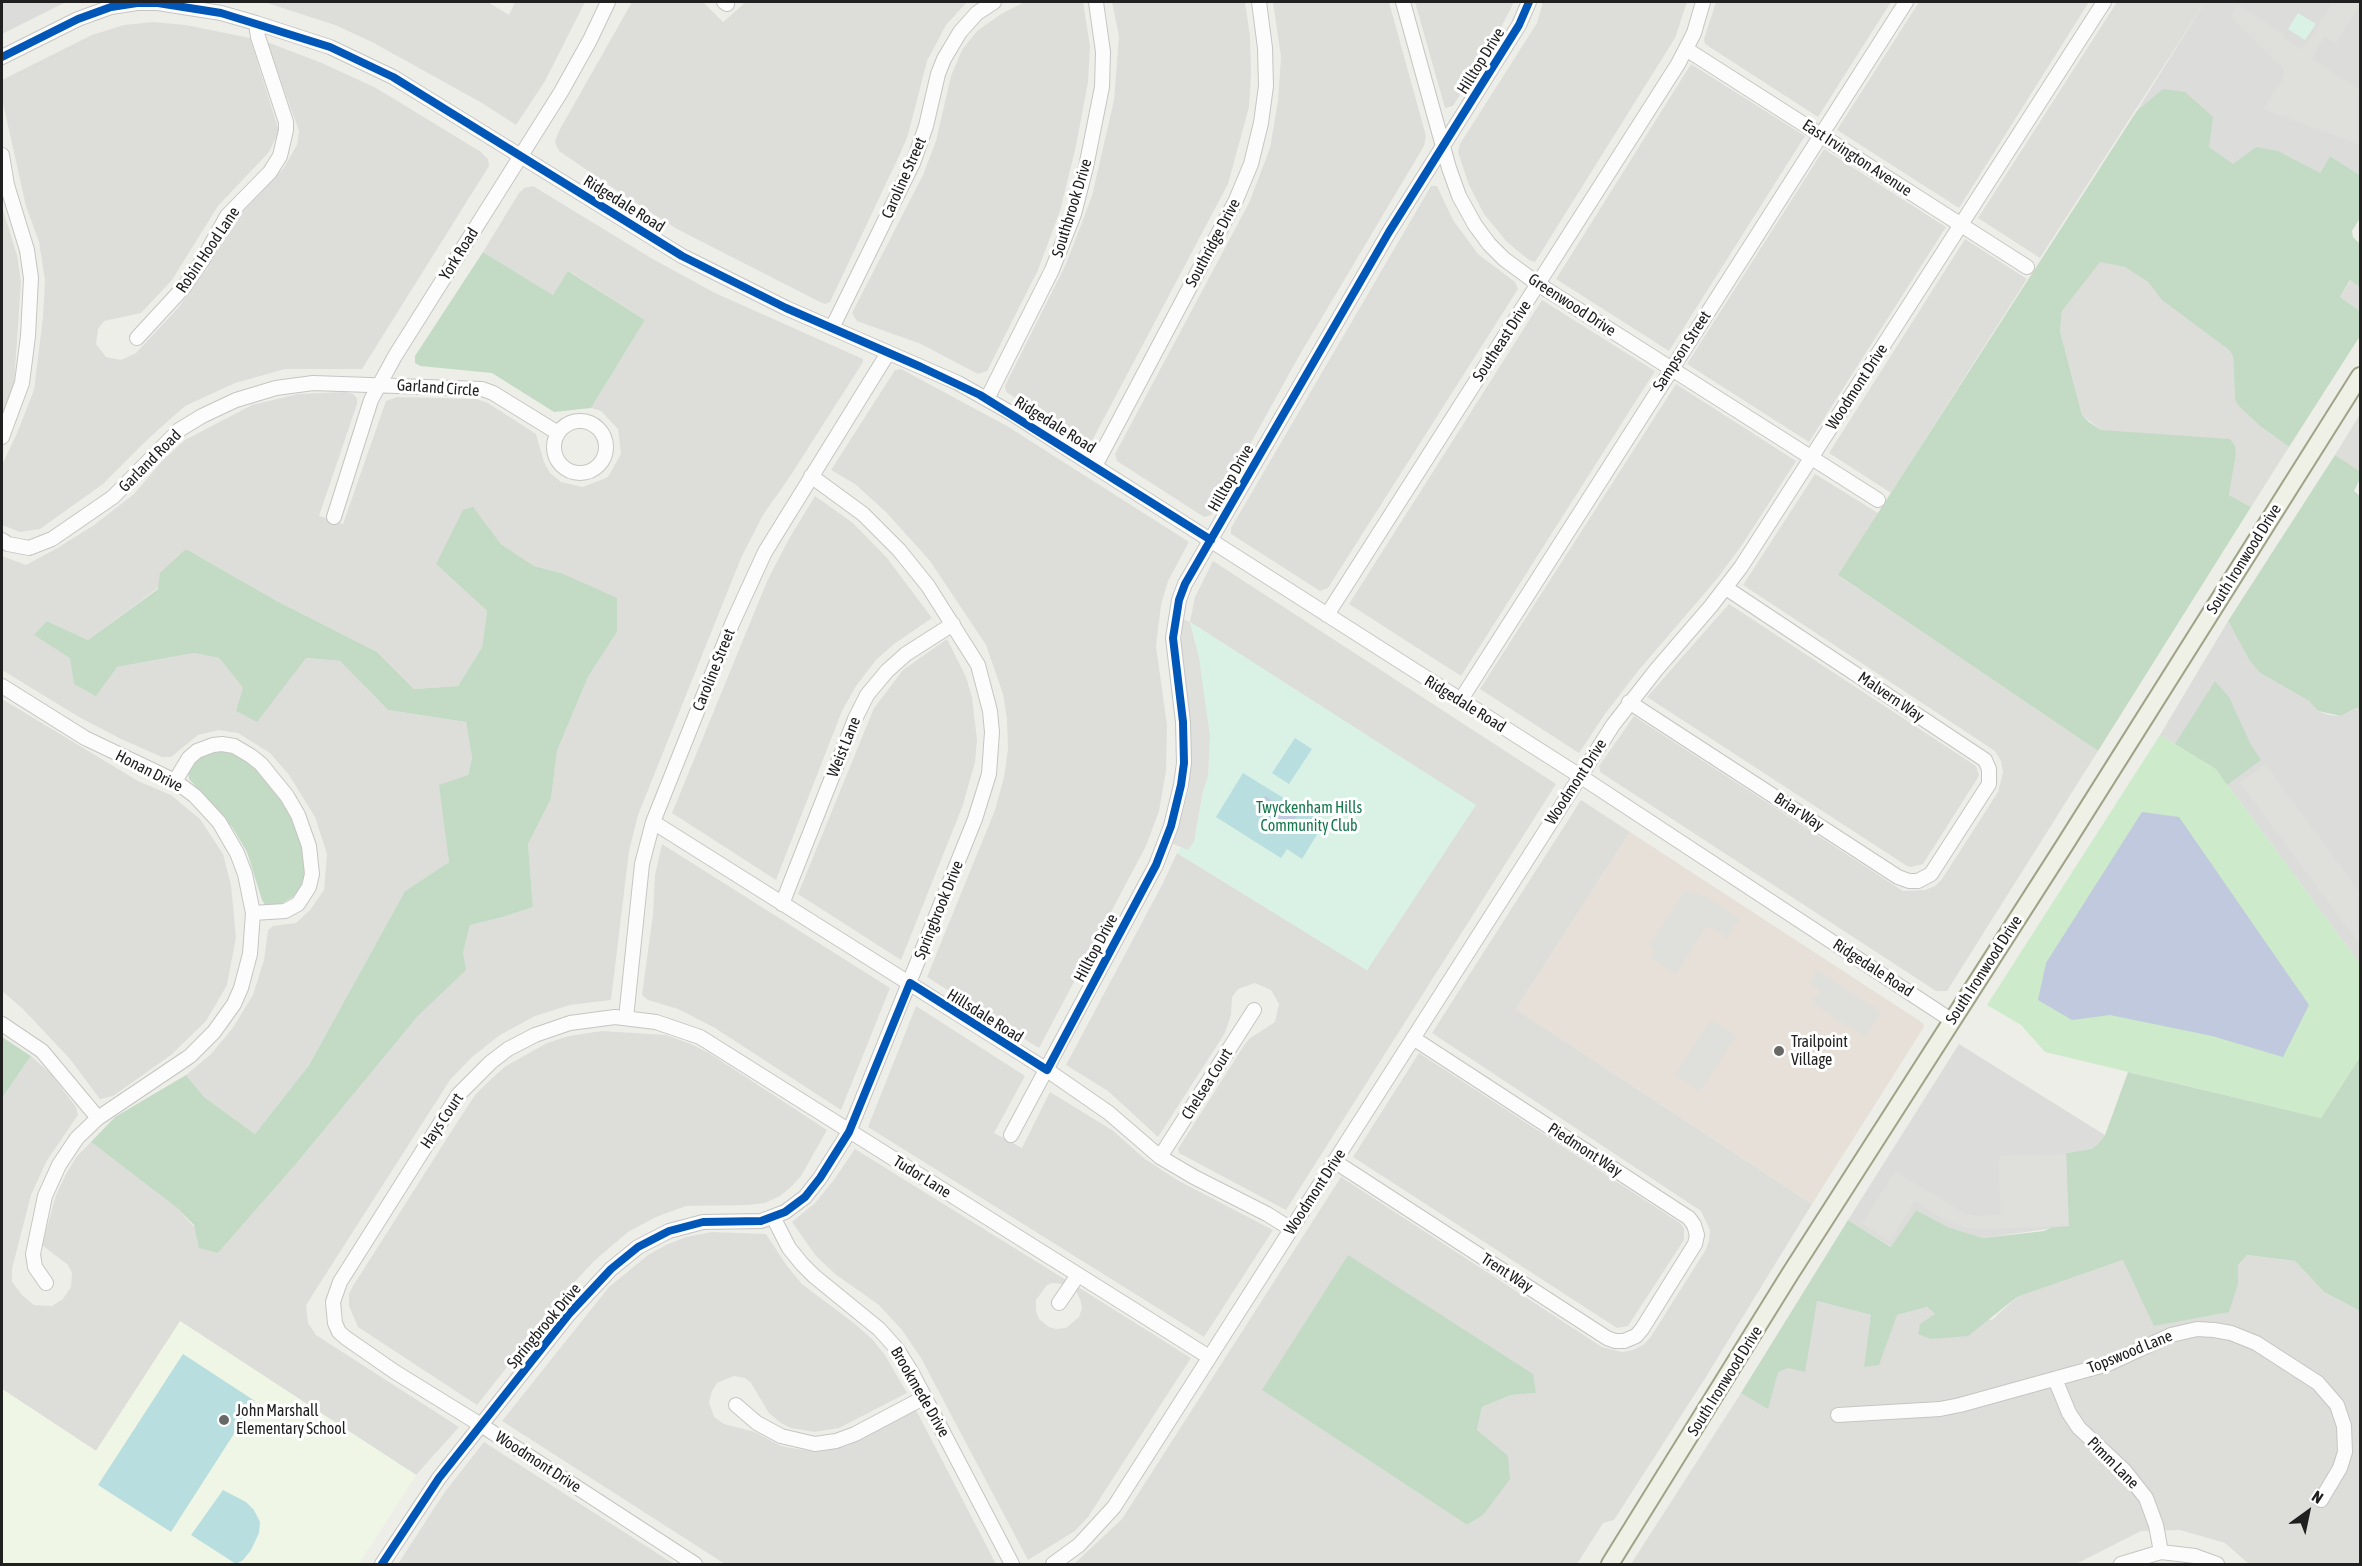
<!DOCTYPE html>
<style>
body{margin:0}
#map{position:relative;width:2362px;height:1566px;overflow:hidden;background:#eeeee9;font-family:"Asap Condensed",sans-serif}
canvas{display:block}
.frame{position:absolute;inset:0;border:3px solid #202020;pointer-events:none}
.north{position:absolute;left:2278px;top:1482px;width:60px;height:60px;-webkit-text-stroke:4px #fff;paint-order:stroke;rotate:33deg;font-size:16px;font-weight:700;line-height:24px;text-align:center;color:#202020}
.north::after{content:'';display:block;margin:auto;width:21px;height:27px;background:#202020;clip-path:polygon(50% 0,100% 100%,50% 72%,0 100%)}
</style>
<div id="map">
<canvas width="2362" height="1566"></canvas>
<div class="frame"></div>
<div class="north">N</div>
</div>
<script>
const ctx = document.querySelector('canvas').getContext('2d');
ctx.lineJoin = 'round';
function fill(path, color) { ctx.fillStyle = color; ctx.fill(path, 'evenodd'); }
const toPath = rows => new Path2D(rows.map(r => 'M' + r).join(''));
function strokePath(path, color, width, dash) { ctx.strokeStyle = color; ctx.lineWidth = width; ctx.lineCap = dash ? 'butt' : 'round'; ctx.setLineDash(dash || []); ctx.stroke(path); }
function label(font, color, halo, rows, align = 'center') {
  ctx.font = font + ' "Asap Condensed",sans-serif'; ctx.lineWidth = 6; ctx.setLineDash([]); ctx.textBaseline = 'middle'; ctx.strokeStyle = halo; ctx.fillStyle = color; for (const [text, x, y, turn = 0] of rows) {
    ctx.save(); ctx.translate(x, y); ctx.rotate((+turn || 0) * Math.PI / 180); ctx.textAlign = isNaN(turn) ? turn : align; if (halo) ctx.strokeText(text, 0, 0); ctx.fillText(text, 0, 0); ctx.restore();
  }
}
fill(toPath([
 [264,2,488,2,509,15,515,2,585,2,545,81,516,125,482,103,372,42,335,25],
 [632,2,703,2,723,22,746,2,967,2,946,25,927,61,908,135,900,154,830,302,825,304,818,301,677,229,628,198,559,151,556,145,555,141,559,131],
 [1025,2,1083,2,1090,46,1088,82,1076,146,1060,211,1038,270,987,371,978,374,921,344,857,321,852,313,923,175,936,141,951,76,962,50,977,31,1001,14],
 [1112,2,1245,2,1250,36,1251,73,1249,107,1228,184,1093,439,1087,443,1006,392,1005,386,1066,264,1092,196,1114,100,1119,36],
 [1273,2,1389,2,1426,136,1424,146,1299,356,1211,515,1204,517,1117,461,1115,454,1249,203,1270,148,1278,101,1281,57],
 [1415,2,1514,2,1496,37,1453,106,1445,108],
 [1543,2,1687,2,1675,38,1535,262,1529,260,1507,242,1484,214,1469,185,1458,152,1460,144,1537,23],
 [1716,2,1891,2,1818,117,1705,44,1704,39],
 [1919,2,2089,2,1959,208,1837,130],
 [2117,2,2205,2,2040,258,1978,218],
 [153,22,186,25,250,38,279,131,269,152,218,206,172,280,141,313,104,321,98,329,96,344,106,357,121,360,136,353,178,308,207,269,231,224,283,169,297,145,299,131,267,42,322,63,376,88,481,152,488,159,489,166,362,369,285,369,235,383,185,406,148,439,103,484,40,529,20,532,2,525,2,465,18,431,34,390,43,317,45,280,39,242,26,206,2,99,2,80,92,35,124,25],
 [1691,64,1805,136,1669,351,1556,279],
 [1824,149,1946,227,1809,442,1687,364],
 [533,186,651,258,715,293,863,359,863,362,789,478,763,515,741,558,638,815,629,851,611,1000,570,1005,535,1016,500,1035,472,1057,450,1080,306,1305,308,1323,316,1335,459,1427,416,1475,181,1322,96,1451,2,1389,2,1098,31,1056,50,1073,76,1107,78,1115,46,1162,31,1195,12,1269,12,1282,22,1295,34,1305,52,1306,63,1299,71,1287,72,1273,68,1265,42,1245,56,1195,66,1174,77,1156,91,1142,177,1208,218,1253,296,1164,418,1016,465,970,463,953,470,925,503,917,533,907,528,844,551,799,557,751,588,677,617,632,561,573,534,566,501,544,473,508,436,564,487,611,482,647,458,686,414,689,377,652,275,600,186,549,158,588,88,640,47,621,35,635,71,658,74,684,117,667,194,653,219,658,243,688,256,722,305,658,340,661,388,710,466,722,472,758,468,775,446,830,449,862,405,891,309,1065,255,1134,204,1097,186,1075,211,1054,232,1029,253,995,264,960,268,930,273,926,296,923,310,910,324,890,327,854,315,817,289,775,270,753,238,733,219,730,198,735,171,757,162,757,121,739,79,717,2,670,2,556,26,565,59,547,94,525,134,494,163,460,185,440,252,405,298,394,345,392,353,394,357,398,357,404,319,516,343,524,386,401,397,397,477,399,488,403,536,434,544,462,550,473,561,482,583,487,608,477,621,454,618,429,601,411,591,408,645,320,569,271,553,295,483,252,519,193,524,188],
 [1431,186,1437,186,1453,220,1478,254,1515,282,1518,289,1328,588,1320,591,1231,534,1231,528],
 [2,207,17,255,21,282,14,384,11,396,2,416],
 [1965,239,2027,279,1891,493,1829,453],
 [2100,261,2125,267,2148,282,2163,300,2229,350,2233,356,2235,399,2260,426,2289,447,2251,507,2229,495,2236,455,2101,430,2082,415,2060,331,2062,311],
 [2351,280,2360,287,2360,311,2340,297],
 [1542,300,1655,371,1461,676,1349,604],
 [901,369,1007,426,1189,542,1168,581,1161,605,1156,646,1167,725,1166,771,1159,811,1146,846,1039,1048,927,977,995,810,1004,777,1008,749,1007,719,1003,694,986,645,930,561,886,512,855,484,831,470,895,370],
 [1676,384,1796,461,1742,545,1716,580,1638,671,1605,714,1579,753,1480,689],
 [2360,414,2360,471,2335,455],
 [1815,474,1878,513,1839,576,2098,751,1947,991,1936,991,1600,772,1599,766,1634,716,1903,891,1925,890,1935,886,1942,879,1998,792,2003,772,2001,761,1995,751,1743,585],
 [815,496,853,523,887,558,932,618,894,644,876,660,856,686,842,711,776,880,672,813,768,579,790,537],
 [1213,561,1556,784,1286,1210,1179,1153,1178,1149,1243,1047,1249,1039,1275,1022,1279,1004,1271,990,1255,983,1238,989,1232,997,1231,1015,1225,1033,1158,1137,1108,1091,1066,1065,1163,883,1177,853,1367,970,1475,805,1190,622,1195,597],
 [1729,604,1976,766,1979,775,1977,779,1923,864,1911,867,1907,866,1647,697],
 [947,639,966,677,972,697,977,740,975,762,963,805,901,960,798,894,874,708,903,670],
 [2,699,138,781,171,795,200,819,223,854,231,885,236,937,227,985,206,1021,171,1055,113,1096,100,1099,70,1059,22,1008,2,991],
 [1581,800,1630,832,1516,1009,1812,1204,1704,1380,1614,1520,1603,1523,1577,1564,1074,1564,1122,1519,1341,1177,1602,1347,1622,1352,1633,1350,1643,1345,1650,1338,1705,1251,1709,1241,1710,1230,1701,1211,1432,1033],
 [1262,1390,1536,1393,1511,1395,1482,1407,1477,1430,1494,1497,1483,1515,1467,1525],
 [662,844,890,988,841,1110,715,1028,678,1009,648,1000,642,995,653,914,655,875],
 [916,1006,1025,1076,994,1133,1022,1148,1050,1092,1112,1130,1145,1159,1177,1180,1273,1230,1204,1337,868,1127],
 [602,1031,666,1035,691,1044,709,1053,827,1130,801,1176,790,1188,780,1196,765,1203,749,1205,686,1206,656,1217,628,1232,594,1261,571,1286,477,1405,358,1327,349,1306,349,1294,353,1286,458,1121,475,1095,490,1080,506,1066,547,1043,569,1036],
 [1419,1053,1680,1223,1684,1228,1684,1240,1628,1326,1617,1328,1353,1157],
 [855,1149,1066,1280,1063,1284,1052,1283,1047,1285,1036,1300,1036,1311,1039,1319,1049,1327,1056,1329,1066,1328,1079,1317,1082,1308,1080,1299,1076,1291,1078,1287,1191,1358,1088,1517,1075,1531,1028,1560,921,1358,902,1330,879,1305,835,1274,816,1256,792,1222,815,1203,833,1181],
 [712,1232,766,1234,787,1266,802,1284,855,1324,872,1339,885,1355,907,1393,839,1428,814,1432,791,1428,781,1423,769,1413,751,1383,745,1378,734,1376,717,1383,712,1391,709,1402,714,1417,724,1424,755,1432,781,1446,815,1452,847,1446,916,1410,996,1564,725,1564,502,1421,609,1287,648,1255,666,1245,686,1237],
 [2246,1255,2295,1261,2324,1292,2360,1311,2360,1564,2249,1564,2225,1543,2180,1530,2141,1531,2076,1564,1631,1564,1741,1393,1817,1301,1871,1315,1897,1315,1927,1307,1935,1314,1992,1320,2017,1297,2123,1260,2238,1284,2238,1265],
 [484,1442,674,1564,398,1564,444,1493]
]), '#ddddda');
fill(toPath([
 [1630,832,1923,1023,1924,1027,1812,1204,1516,1009]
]), '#e7e0d8');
fill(toPath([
 [180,1321,416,1475,359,1564,2,1564,2,1389,96,1451]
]), '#f0f6e6');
fill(toPath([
 [2,2,66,2,2,34],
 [2205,2,2360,2,2360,175,2330,156,2298,209,2136,112],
 [2228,621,2249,660,2260,673,2309,701,2318,711,2329,715,2341,716,2356,708,2360,709,2360,964,2216,769,2160,735],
 [1959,1044,2105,1135,2097,1145,2091,1149,2066,1153,2069,1226,1983,1238,1948,1227,1916,1210,1892,1247,1848,1220]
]), '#dcdcda');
fill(toPath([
 [2160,735,2216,769,2360,964,2360,1057,2321,1118,2045,1052,2021,1025,1987,1005]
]), '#cdeacb');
fill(toPath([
 [2163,89,2185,92,2213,117,2209,147,2233,164,2256,147,2278,151,2320,173,2330,156,2360,175,2360,218,2352,231,2353,237,2360,244,2360,287,2350,280,2340,297,2360,311,2360,336,2289,447,2260,426,2238,405,2235,399,2233,356,2229,350,2162,300,2148,282,2125,267,2100,262,2062,311,2060,331,2082,415,2089,422,2101,430,2230,439,2235,446,2236,455,2229,495,2251,507,2098,751,1838,575,2136,112],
 [483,252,553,295,568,271,645,320,591,408,554,412,492,373,420,366,415,363,415,356],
 [2335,455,2360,471,2360,479,2354,491,2360,496,2360,709,2356,708,2341,716,2318,711,2309,701,2260,673,2249,660,2228,621],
 [473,507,501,544,534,566,561,573,617,598,617,632,588,677,557,751,551,799,528,844,533,907,503,917,470,925,463,953,466,970,418,1016,296,1164,218,1253,199,1248,194,1225,177,1208,91,1142,115,1117,186,1075,204,1097,255,1134,309,1065,405,891,449,862,439,785,468,775,472,758,466,722,388,710,340,661,306,658,257,722,236,711,243,688,219,658,194,653,117,667,96,696,74,684,70,658,34,635,47,621,88,640,158,589,160,573,186,549,275,600,377,652,414,689,458,686,482,647,487,611,436,564,463,510],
 [2215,681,2229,697,2250,743,2261,760,2227,785,2216,769,2175,744],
 [214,751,227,751,241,756,265,776,289,812,303,845,306,873,298,894,274,908,265,905,262,900,247,852,232,827,189,779,188,771,193,762,202,753],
 [2,1037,31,1056,2,1098],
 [2360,1057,2360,1311,2324,1292,2295,1261,2247,1255,2238,1265,2238,1284,2229,1312,2154,1326,2123,1260,2017,1297,1968,1336,1931,1339,1918,1334,1920,1324,1935,1314,1927,1307,1897,1315,1879,1365,1864,1367,1871,1315,1817,1301,1805,1372,1788,1368,1778,1372,1768,1409,1741,1393,1848,1220,1891,1247,1916,1210,1948,1227,1983,1238,2044,1231,2053,1227,2068,1226,2066,1153,2091,1149,2097,1145,2105,1135,2128,1072,2321,1118],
 [1348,1255,1533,1374,1536,1393,1511,1395,1482,1407,1477,1430,1508,1456,1510,1479,1483,1515,1467,1525,1262,1390]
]), '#c3dbc5');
fill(toPath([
 [2298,13,2316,24,2305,40,2288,29],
 [1190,622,1476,805,1367,970,1177,853,1181,847,1188,850,1194,842,1203,791,1208,777,1210,736,1195,640]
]), '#daf2e5');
fill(toPath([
 [1295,738,1312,749,1289,784,1272,773],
 [1243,773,1324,823,1302,859,1287,849,1281,858,1216,817],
 [183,1354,255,1401,171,1532,98,1485],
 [223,1490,246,1502,254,1510,260,1522,259,1533,251,1550,243,1560,236,1564,191,1535]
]), '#b8dee0');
fill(toPath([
 [2333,2,2360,2,2360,5,2336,43,2324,37,2312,59,2360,90,2360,145,2263,109,2283,78,2284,69,2231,17,2238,5,2284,34,2283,37,2300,49,2306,44],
 [1183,619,1190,622,1199,658,1210,736,1208,777,1203,791,1194,842,1188,850,1173,844,1189,789,1191,748,1188,700,1180,655],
 [2265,764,2360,892,2360,945,2240,783],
 [1685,891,1705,896,1739,919,1727,938,1711,927,1705,928,1676,974,1650,957,1655,949,1649,945],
 [1817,970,1881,1012,1865,1037,1812,1003,1820,990,1809,983],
 [1711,1020,1736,1036,1700,1091,1675,1075],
 [2066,1154,2069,1226,1982,1229,1963,1227,1943,1219,1915,1201,1890,1241,1862,1224,1895,1171,1966,1214,1980,1216,2001,1214,1998,1161,2001,1156]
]), '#dfdfdc');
fill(toPath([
 [1265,796,1297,816,1289,828,1257,809],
 [2142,812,2179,817,2309,1005,2283,1057,2212,1036,2110,1015,2072,1020,2038,1000,2046,963]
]), '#c0c9de');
const minor = toPath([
 [724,2,727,4],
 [1403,2,1449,168,1459,196,1475,225,1489,244,1504,259,1538,284,1878,500],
 [1686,49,2027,267],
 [2,57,78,19,111,7,137,3,158,3,221,13,256,23,330,47,393,77,682,256,786,308,958,383,1011,413,1580,776,1951,1020],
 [2,155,7,185,27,250,31,278,28,336,22,383,2,437],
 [832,328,913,163,926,126,938,74,944,59,960,32,977,13,994,2],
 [137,338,184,287,202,261,227,216,270,172,280,156,286,130,286,122,258,37,256,23],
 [987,399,1052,270,1074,214,1086,167,1102,87,1103,52,1096,2],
 '554 447a26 26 0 1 1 52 0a26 26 0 1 1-52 0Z',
 [1095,466,1236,200,1251,164,1261,123,1266,86,1265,48,1259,2],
 [334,517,371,400,395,356,561,92,590,40,608,2],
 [2,540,8,544,29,548,52,539,113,497,179,430,202,416,236,400,276,388,313,383,482,389,493,393,558,433],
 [1327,615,1678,64,1694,33,1703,2],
 [2,686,85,738,175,781,195,796,219,822,237,853,245,874,253,913,250,954,241,988,234,1004,214,1032,190,1056,98,1118,77,1138,59,1165,45,1196,33,1254,35,1267,46,1283],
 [1460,701,1906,2],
 [1629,702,1898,877,1909,881,1918,881,1931,874,1989,784,1989,769,1985,760,1726,588],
 [175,781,189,758,197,751,213,745,222,744,234,746,251,756,261,764,287,796,298,815,309,846,312,874,309,887,298,904,285,911,253,913],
 [653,822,1047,1070,1109,1113,1160,1157,1194,1177,1267,1214,1291,1229],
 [782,904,855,719,867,695,887,671,906,654,953,624],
 [626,1018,642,864,653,822,669,782,732,624,765,552,888,353],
 [2,1024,42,1051,98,1118],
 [1011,1135,1156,865,1171,826,1181,785,1184,763,1183,722,1173,638,1179,600,1185,584,1389,232,1519,25,1529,2],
 [1160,1157,1254,1010],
 [1334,1161,1607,1338,1615,1341,1624,1341,1636,1336,1642,1329,1695,1244,1697,1235,1694,1225,1689,1218,1413,1038],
 [773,1217,789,1248,802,1264,814,1276,879,1329,897,1349,912,1373,1012,1564],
 [1059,1303,1078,1275],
 [2055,1379,2069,1413,2079,1428,2124,1470,2146,1498,2156,1525,2161,1552],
 [736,1405,757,1423,781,1436,815,1444,836,1441,855,1434,925,1397],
 [1838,1415,1940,1409,1960,1405,2108,1364,2171,1335,2197,1329,2214,1330,2231,1333,2256,1343,2318,1383,2337,1405,2344,1426,2345,1452,2340,1468,2321,1500],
 [382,1564,439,1478,569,1314,611,1269,638,1247,669,1231,703,1222,761,1221,785,1212,805,1197,820,1178,849,1132,975,819,989,774,992,732,990,711,978,665,928,586,899,550,863,514,811,476],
 [695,1564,481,1425,395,1372,346,1338,339,1332,335,1323,333,1302,340,1282,458,1095,491,1062,508,1049,535,1035,570,1023,615,1017,656,1022,700,1037,1209,1357],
 [1053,1564,1079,1545,1114,1507,1613,725,1656,670,1711,606,1741,567,2104,2],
 [2121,1564,2161,1552,2195,1556,2217,1564]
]);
const major = toPath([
 [1610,1564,1790,1274,2064,846,2360,376]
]);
strokePath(minor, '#c5c5c3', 16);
strokePath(major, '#9fa387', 20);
strokePath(minor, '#fcfcfc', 14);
strokePath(major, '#f0f1e6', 16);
strokePath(toPath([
 [2,57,78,19,111,7,137,3,158,3,221,13,330,47,393,77,682,256,786,308,921,367,980,395,1211,540],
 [382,1564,439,1478,569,1314,611,1269,638,1247,669,1231,703,1222,761,1221,785,1212,805,1197,820,1178,849,1132,910,983,1047,1070,1156,865,1171,826,1181,785,1184,763,1183,722,1173,638,1179,600,1185,584,1389,232,1519,25,1529,2]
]), '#0057b8', 8);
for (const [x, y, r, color] of [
 [1779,1051,6,"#686866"],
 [224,1420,6,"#686866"]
]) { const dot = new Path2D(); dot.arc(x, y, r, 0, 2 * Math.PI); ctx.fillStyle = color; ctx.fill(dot); strokePath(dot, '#fff', 2); }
label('16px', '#202020', '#fff', [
 ["Hilltop Drive",1481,61,-58],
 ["East Irvington Avenue",1857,158,33],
 ["Caroline Street",904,178,-66],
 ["Ridgedale Road",624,204,32],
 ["Southbrook Drive",1072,208,-73],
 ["Southridge Drive",1213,243,-62],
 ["Robin Hood Lane",208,250,-56],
 ["York Road",459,254,-58],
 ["Greenwood Drive",1572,305,33],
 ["Southeast Drive",1502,341,-57],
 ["Sampson Street",1682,351,-57],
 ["Woodmont Drive",1857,387,-57],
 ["Garland Circle",438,388,4],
 ["Ridgedale Road",1055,425,32],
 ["Garland Road",150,461,-45],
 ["Hilltop Drive",1231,478,-60],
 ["South Ironwood Drive",2244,559,-58],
 ["Caroline Street",714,670,-68],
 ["Malvern Way",1891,697,34],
 ["Ridgedale Road",1465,704,32],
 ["Weist Lane",844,747,-68],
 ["Honan Drive",149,771,27],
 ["Woodmont Drive",1576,782,-57],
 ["Briar Way",1799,812,33],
 ["Springbrook Drive",939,910,-68],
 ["Hilltop Drive",1096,948,-62],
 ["Ridgedale Road",1873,968,33],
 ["South Ironwood Drive",1984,970,-57],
 ["Hillsdale Road",985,1016,32],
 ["Chelsea Court",1207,1084,-58],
 ["Hays Court",442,1121,-56],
 ["Piedmont Way",1585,1150,33],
 ["Tudor Lane",922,1177,32],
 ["Woodmont Drive",1315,1192,-57],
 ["Trent Way",1507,1273,33],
 ["Springbrook Drive",544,1326,-50],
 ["Topswood Lane",2130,1352,-22],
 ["South Ironwood Drive",1725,1381,-58],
 ["Brookmede Drive",920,1392,60],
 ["Woodmont Drive",538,1462,33],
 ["Pimm Lane",2113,1463,45]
]);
label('16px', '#15784c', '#fff', [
 ["Twyckenham Hills",1309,808],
 ["Community Club",1309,826]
]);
label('16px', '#202020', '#fff', [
 ["Trailpoint",1791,1042],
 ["Village",1791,1060],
 ["John Marshall",236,1411],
 ["Elementary School",236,1429]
], 'left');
</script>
